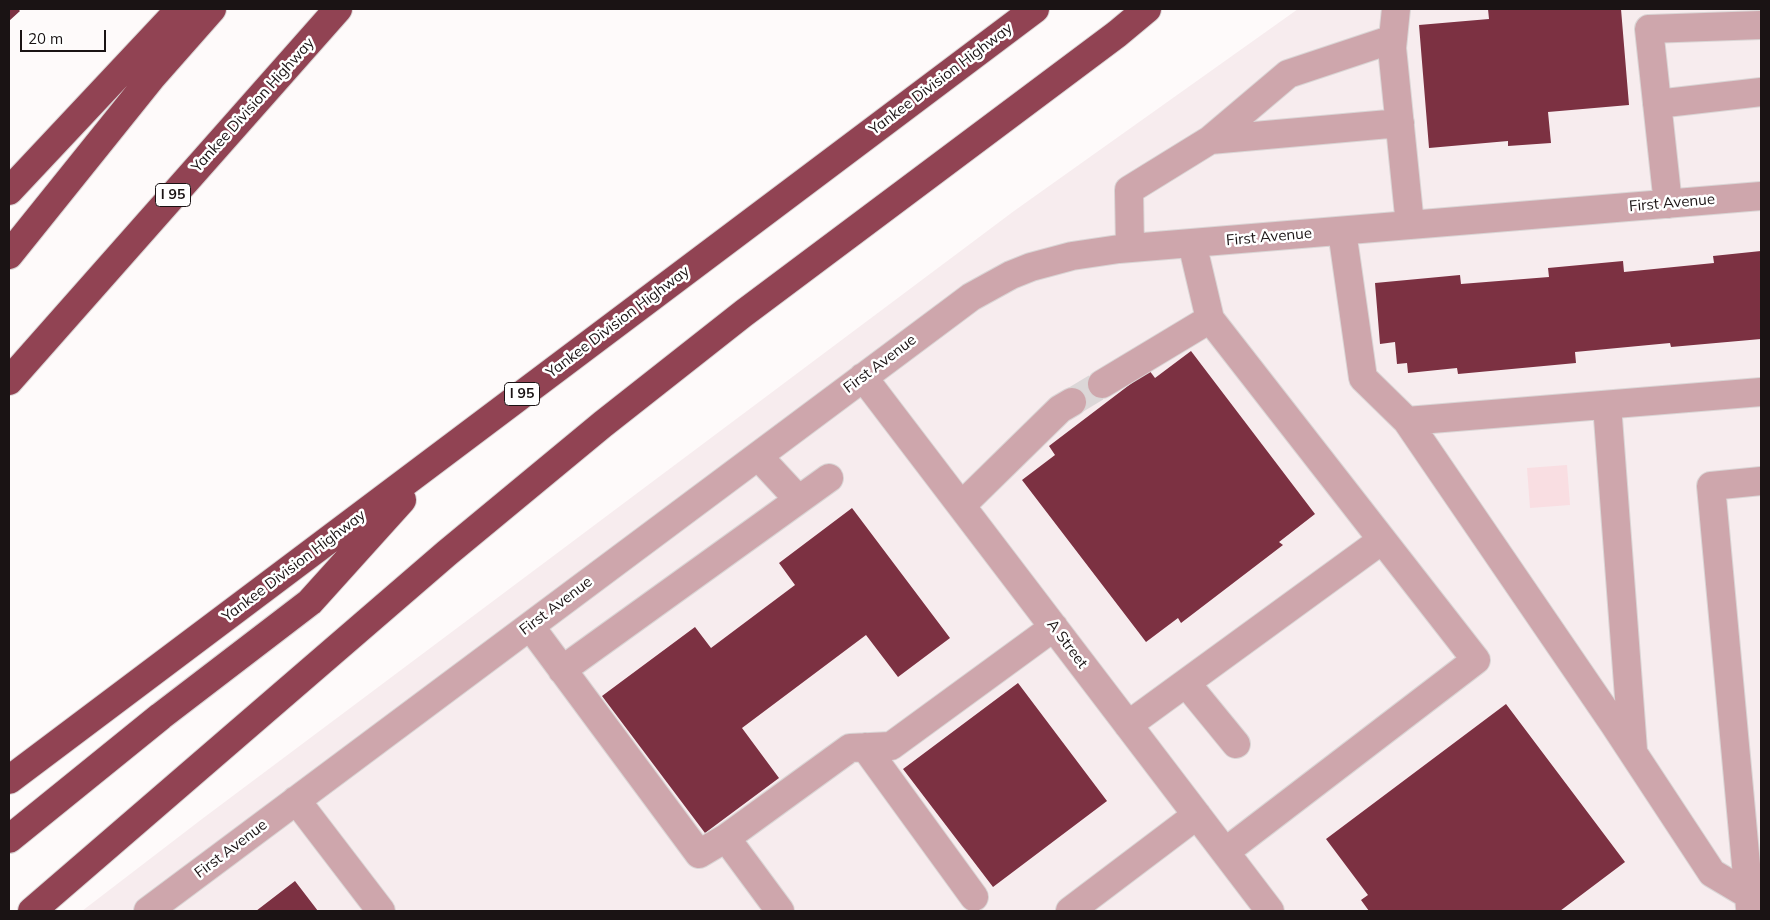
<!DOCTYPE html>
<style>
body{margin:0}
#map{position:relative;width:1770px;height:920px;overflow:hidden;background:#fefafa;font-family:Mulish,sans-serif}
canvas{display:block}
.frame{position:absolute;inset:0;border:10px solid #1a1314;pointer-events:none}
.scale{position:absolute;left:20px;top:30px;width:86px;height:22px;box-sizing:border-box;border:2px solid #1a1314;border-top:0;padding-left:6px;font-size:15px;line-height:18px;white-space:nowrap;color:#1a1314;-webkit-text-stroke:4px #fff;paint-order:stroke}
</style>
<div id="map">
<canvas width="1770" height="920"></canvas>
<div class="frame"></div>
<div class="scale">20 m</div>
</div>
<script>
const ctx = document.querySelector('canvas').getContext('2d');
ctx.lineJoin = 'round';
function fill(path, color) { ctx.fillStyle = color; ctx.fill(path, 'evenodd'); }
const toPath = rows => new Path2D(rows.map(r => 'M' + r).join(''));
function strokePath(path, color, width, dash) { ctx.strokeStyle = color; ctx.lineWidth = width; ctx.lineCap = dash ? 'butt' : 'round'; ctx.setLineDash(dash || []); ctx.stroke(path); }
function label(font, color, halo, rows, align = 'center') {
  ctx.font = font + ' Mulish,sans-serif'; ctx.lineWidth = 5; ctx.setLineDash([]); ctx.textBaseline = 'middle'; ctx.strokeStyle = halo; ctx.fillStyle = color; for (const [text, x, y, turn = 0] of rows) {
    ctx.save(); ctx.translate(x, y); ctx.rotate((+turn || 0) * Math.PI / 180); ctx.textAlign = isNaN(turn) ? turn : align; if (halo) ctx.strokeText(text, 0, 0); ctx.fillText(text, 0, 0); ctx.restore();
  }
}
fill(toPath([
 [1298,9,1761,9,1761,911,82,911,202,819,1014,211]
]), '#f7ecee');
fill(toPath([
 [1567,465,1570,505,1530,508,1527,468]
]), '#f9dee2');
fill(toPath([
 [9,9,18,9,20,11,9,21],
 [1488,9,1621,9,1629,105,1548,112,1551,143,1508,146,1508,141,1429,148,1419,25,1489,19],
 [1761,251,1761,339,1671,347,1670,343,1575,352,1576,363,1458,374,1457,368,1408,373,1407,363,1397,364,1395,342,1380,344,1375,283,1460,275,1461,284,1549,277,1548,268,1623,261,1624,272,1714,263,1713,256],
 [1191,351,1315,514,1279,542,1283,545,1181,623,1178,618,1146,642,1022,480,1055,455,1049,446,1149,370,1155,378],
 [852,508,950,638,898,677,866,635,742,728,779,778,705,833,602,696,695,627,711,648,795,585,779,563],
 [1018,683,1107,801,993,887,903,769],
 [1506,704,1625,862,1560,911,1369,911,1361,900,1368,895,1326,839],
 [295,881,318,911,256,911]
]), '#7c3142');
strokePath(toPath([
 [1072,402,1102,384]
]), '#dcd7d8', 28, [28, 14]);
const minor = toPath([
 [1396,9,1392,48,1410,225],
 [1657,104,1761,92],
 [1210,140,1400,123],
 [1668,204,1649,29,1761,25],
 [1342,231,1363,378,1407,421],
 [1192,243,1210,319,1476,660,1225,852],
 [1130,248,1129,190,1210,140,1288,74,1393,39],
 [863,377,1270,911],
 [1102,384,1210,319],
 [1607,405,1633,750],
 [758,456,798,499],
 [962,505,1060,409,1072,402],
 [530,626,699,854,726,838],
 [562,670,829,478],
 [1186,683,1236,744],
 [1128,725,1382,540],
 [865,747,974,897],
 [296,800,381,911],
 [1749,895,1712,873,1614,724,1407,421,1761,392],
 [1750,908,1711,486,1761,481],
 [148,911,951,312,971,297,1011,275,1031,267,1072,256,1119,249,1761,196],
 [780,911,726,838,850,748,891,746,1054,627],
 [1070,911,1197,815]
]);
const highway = toPath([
 [9,191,180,9],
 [9,255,152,77,212,9],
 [9,381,338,9],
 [9,780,1035,9],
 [9,839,161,716,310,602,402,500],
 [32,911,447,553,603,424,744,313,1117,34,1147,9]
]);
strokePath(minor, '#dad5d5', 30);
strokePath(highway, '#dad5d5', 30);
strokePath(minor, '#cea6ac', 28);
strokePath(highway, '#914353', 28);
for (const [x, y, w] of [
 [173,195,35],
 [522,394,35]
]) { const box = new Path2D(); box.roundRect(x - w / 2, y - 11.5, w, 23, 4); ctx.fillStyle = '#fff'; ctx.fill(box); strokePath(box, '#1a1314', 1); }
label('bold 14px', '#1a1314', null, [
 ["I 95",173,195],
 ["I 95",522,394]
]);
label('15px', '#1a1314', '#fff', [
 ["Yankee Division Highway",941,79,-37],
 ["Yankee Division Highway",253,105,-48],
 ["First Avenue",1672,203,-5],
 ["First Avenue",1269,237,-5],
 ["Yankee Division Highway",618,322,-37],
 ["First Avenue",880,364,-37],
 ["Yankee Division Highway",294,566,-37],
 ["First Avenue",556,606,-37],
 ["A Street",1067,644,53],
 ["First Avenue",231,849,-37]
]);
</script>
